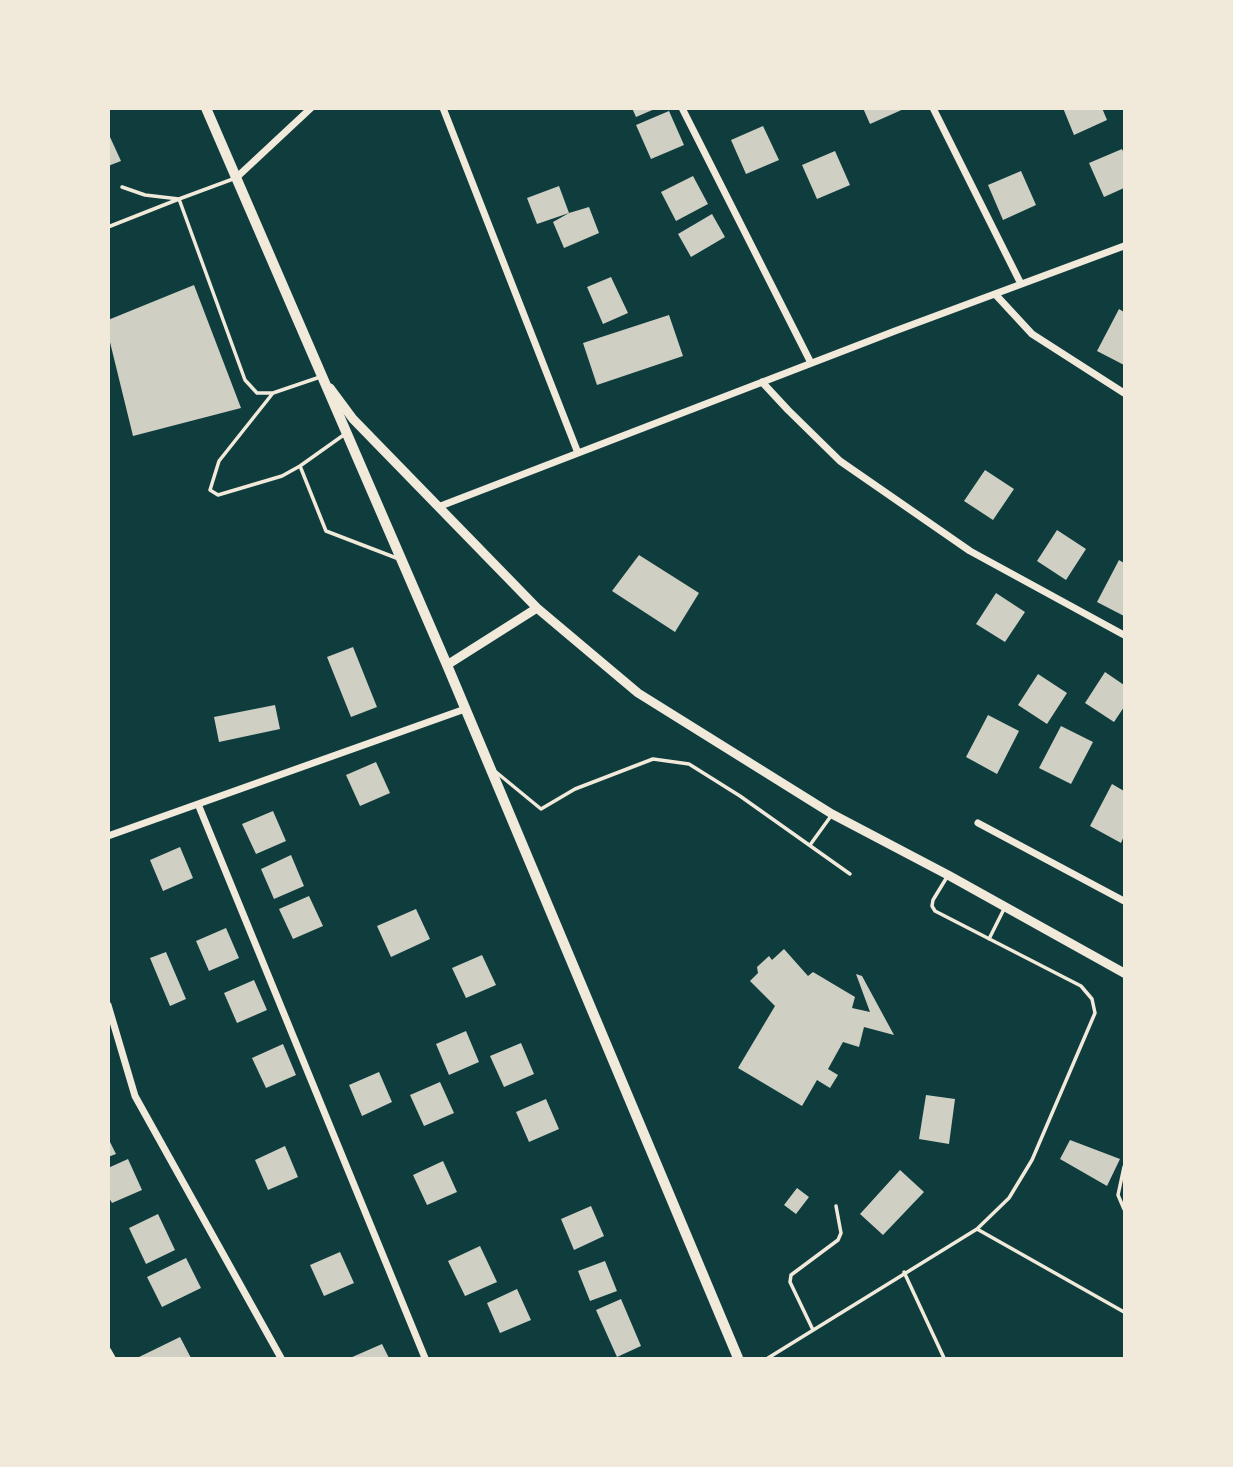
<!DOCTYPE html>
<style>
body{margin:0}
#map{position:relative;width:1233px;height:1467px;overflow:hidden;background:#0f3d3e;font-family:"Nunito Sans",sans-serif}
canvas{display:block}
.frame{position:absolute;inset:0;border:110px solid #f1e9da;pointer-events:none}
</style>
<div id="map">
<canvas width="1233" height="1467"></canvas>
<div class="frame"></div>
</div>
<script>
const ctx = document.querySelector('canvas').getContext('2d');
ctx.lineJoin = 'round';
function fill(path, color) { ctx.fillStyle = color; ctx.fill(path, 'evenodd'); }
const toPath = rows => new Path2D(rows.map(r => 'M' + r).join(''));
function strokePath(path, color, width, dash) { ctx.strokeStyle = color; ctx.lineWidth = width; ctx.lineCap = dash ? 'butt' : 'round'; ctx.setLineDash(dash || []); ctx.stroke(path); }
fill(toPath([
 [632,108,657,108,636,117],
 [863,108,906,108,870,124],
 [1063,108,1102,108,1107,120,1074,135],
 [669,111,684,145,651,159,636,125],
 [763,126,779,160,746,174,731,140],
 [110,137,121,161,108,166,108,138],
 [1122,149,1124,154,1124,188,1104,197,1089,163],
 [835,151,850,185,817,199,802,165],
 [1021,171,1036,205,1003,220,988,185],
 [693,176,708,204,676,221,661,192],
 [559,186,569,213,537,224,527,198],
 [589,207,599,233,564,248,553,222,569,213],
 [712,214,725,237,691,257,678,234],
 [611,277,628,313,603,324,587,287],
 [194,285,241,408,133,436,108,334,108,320],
 [1119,309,1124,312,1124,365,1097,351],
 [669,315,683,356,597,385,583,343],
 [985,470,1014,489,993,520,964,501],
 [1057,530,1086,549,1066,580,1037,561],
 [639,555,699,593,675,632,612,591],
 [1119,560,1124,563,1124,616,1097,602],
 [996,593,1025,612,1005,642,976,624],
 [353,647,377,707,351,717,327,657],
 [1105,672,1124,685,1124,707,1114,722,1085,703],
 [1038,674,1067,693,1047,724,1018,705],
 [275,705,280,729,219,742,214,717],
 [988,715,1019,731,997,774,966,757],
 [1061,726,1093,742,1071,784,1039,768],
 [376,762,390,793,360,806,346,775],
 [1112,784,1124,791,1124,836,1121,843,1090,826],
 [273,811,286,841,256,854,242,824],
 [180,847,193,878,163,891,150,860],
 [291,855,304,886,274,899,261,869],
 [309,896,323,926,293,939,279,909],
 [416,909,430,939,391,957,377,926],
 [226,928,239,958,209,971,196,941],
 [784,949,808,976,813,972,855,997,852,1008,870,1012,856,974,862,976,894,1035,864,1027,859,1047,843,1042,828,1069,838,1075,830,1088,817,1080,802,1106,738,1068,775,1006,750,981,758,973,757,967,769,956,772,960],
 [166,952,186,999,170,1006,150,958],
 [482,955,496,985,466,998,452,968],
 [254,980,267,1010,237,1023,224,993],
 [466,1031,479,1062,449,1075,436,1044],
 [521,1043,534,1074,504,1087,490,1056],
 [283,1044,296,1075,266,1088,252,1058],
 [379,1072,392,1102,362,1116,349,1085],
 [440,1082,454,1113,424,1126,410,1095],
 [926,1095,955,1099,949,1144,919,1139],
 [546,1099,559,1129,529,1142,516,1112],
 [108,1138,116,1154,108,1157],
 [1070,1140,1120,1159,1107,1186,1060,1159],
 [285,1146,298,1177,268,1190,255,1160],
 [128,1159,142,1190,112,1203,108,1196,108,1168],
 [443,1161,457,1192,427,1205,413,1175],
 [900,1170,924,1192,883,1235,860,1214],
 [797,1188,809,1197,796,1214,784,1205],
 [591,1206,604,1236,574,1250,561,1219],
 [158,1214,175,1250,146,1264,129,1228],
 [480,1246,497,1282,465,1296,448,1261],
 [340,1252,354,1283,324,1296,310,1265],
 [186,1258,201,1288,162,1307,147,1277],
 [605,1261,617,1291,590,1301,578,1271],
 [517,1289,531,1320,500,1333,487,1303],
 [621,1299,641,1346,617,1357,596,1310],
 [180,1337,191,1358,137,1358],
 [382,1344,389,1358,350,1358]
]), '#cfcfc3');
strokePath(toPath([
 [122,187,145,195,179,199,233,179],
 [108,227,179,199,245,380,257,393,273,393,320,377],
 [273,393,219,461,210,490,218,495,282,476,300,466],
 [345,434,300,466,326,531,399,559],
 [496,772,541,809,575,789,653,759,689,764,740,796,850,874],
 [810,845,831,816],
 [989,939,1004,909],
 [1124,1167,1118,1195,1124,1209],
 [977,1229,1124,1312],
 [904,1272,944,1358],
 [813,1330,790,1282,791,1275,838,1240,841,1233,836,1206],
 [768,1358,977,1229,1009,1198,1032,1160,1095,1013,1092,999,1081,986,935,911,932,906,933,900,947,877]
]), '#f1e9da', 3.5);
strokePath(toPath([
 [443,108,578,453],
 [682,108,811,363],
 [933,108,1021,284],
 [236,178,311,108],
 [995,294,1032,334,1124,393],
 [762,382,788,410,840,461,970,551,1124,635],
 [438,507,895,331,1124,246],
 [198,804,425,1358],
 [978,823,1124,901],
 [108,836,465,709],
 [108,1005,135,1096,281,1358],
 [108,1351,112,1358]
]), '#f1e9da', 7);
strokePath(toPath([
 [330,388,353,419,537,608,638,693,832,814,948,875,1124,973],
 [447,665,537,608]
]), '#f1e9da', 9);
strokePath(toPath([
 [206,108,447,665,738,1358]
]), '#f1e9da', 10);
</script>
